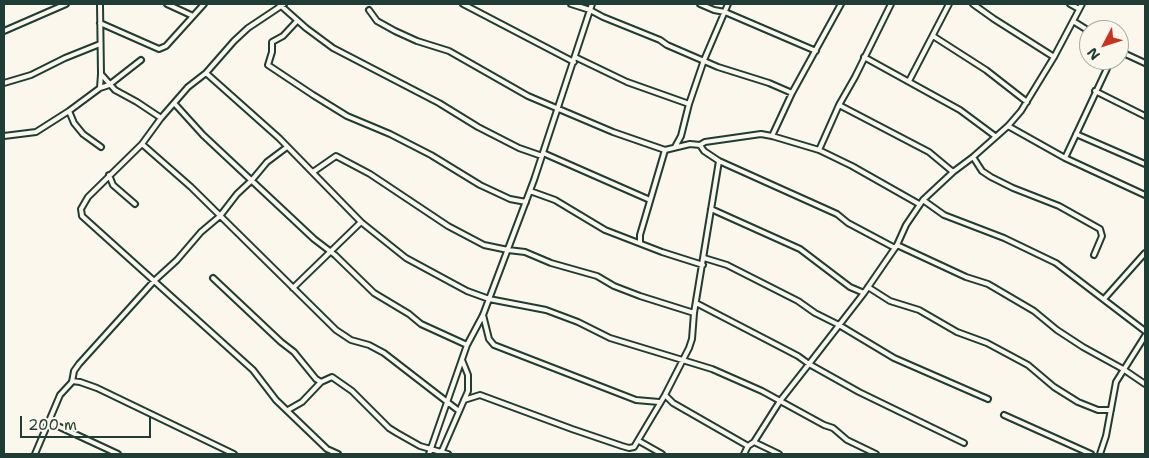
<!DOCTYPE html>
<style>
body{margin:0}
#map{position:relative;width:1149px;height:458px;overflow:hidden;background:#fbf7ec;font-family:"Shantell Sans",sans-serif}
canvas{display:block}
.frame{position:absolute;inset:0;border:5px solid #1f3d34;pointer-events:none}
.north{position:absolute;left:1079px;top:20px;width:50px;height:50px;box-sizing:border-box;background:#fbf7ec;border:1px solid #a3ada2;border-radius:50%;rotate:230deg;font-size:14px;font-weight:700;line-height:20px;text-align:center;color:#1f3d34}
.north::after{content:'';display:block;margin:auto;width:18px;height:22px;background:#c8321e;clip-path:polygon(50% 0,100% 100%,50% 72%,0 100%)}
.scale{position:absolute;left:20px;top:416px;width:131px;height:22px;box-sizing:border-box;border:2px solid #1f3d34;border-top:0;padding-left:6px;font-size:15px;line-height:18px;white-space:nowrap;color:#1f3d34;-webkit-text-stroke:4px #fbf7ec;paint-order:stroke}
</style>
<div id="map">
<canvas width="1149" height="458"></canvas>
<div class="frame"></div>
<div class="north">N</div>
<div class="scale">200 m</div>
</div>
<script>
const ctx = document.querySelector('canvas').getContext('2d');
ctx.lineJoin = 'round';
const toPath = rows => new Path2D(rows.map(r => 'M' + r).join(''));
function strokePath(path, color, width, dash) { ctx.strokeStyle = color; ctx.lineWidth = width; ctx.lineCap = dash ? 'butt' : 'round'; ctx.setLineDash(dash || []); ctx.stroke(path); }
const minor = toPath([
 [100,4,101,74,115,90,137,102,161,118],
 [167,4,193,16],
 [279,4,306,28,333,48,439,103,478,127,519,148,542,156],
 [284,4,248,28,234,41,206,73,188,87,161,118,142,144,88,197,81,209,82,216,253,370,276,400,327,449,338,454],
 [463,4,574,62],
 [571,4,590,10,603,17,660,40,667,45,718,67,769,83,792,93],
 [700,4,714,10,725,12,816,51],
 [973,4,994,19,1054,57],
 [1070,4,1079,9],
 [369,10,377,21,395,31,417,41,449,51,528,96,613,132,665,150,690,144,700,145,705,142,761,134,772,136,819,150,852,166,919,204],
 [297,21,283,36,272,42,272,52,268,65,313,95,347,116,390,134,431,155,480,185,510,199,526,202],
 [1073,21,1089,31],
 [100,23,159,49,166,46,204,4],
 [4,31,66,4],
 [933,36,986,70,1027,102],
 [1119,51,1145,63],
 [575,57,627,82,689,104],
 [864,57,960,110,995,136],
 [206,73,279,138,361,222,406,258,467,291,489,299,546,310,578,322,610,338,712,369,762,391,824,425,833,428,847,440,876,454],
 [909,81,949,4],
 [4,83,31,75,65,58,100,44],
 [100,88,101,74],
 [1095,91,1145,116],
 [174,103,203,135,314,239,335,255,374,293,409,314,421,324,467,345],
 [839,105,929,152,953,172],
 [69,111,74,123,83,134,101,147],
 [1008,126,1065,158,1145,195],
 [1076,134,1145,164],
 [4,136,36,132,69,111,100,88,109,85,141,60],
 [772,136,792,93,841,4],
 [142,144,191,187,336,330,351,340,369,345,384,353,459,411],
 [700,145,704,151,719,161,837,214,848,223,895,248],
 [675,147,681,136,689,104,704,60,728,4],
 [819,150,839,105,855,77,891,4],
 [543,153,650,200],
 [973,157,982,171,991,177,1013,188,1059,206,1100,229,1102,236,1094,255],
 [1065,158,1111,60],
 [313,172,336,156,370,174,448,226,484,245,508,250,525,252,551,263,597,276,614,286,640,296,694,313],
 [109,175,113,185,135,204],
 [530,191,555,200,605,230,662,252,703,265],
 [923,200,944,215,1004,238,1056,263,1145,331],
 [711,209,800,249,850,287,864,293],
 [640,242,640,235,665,150],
 [897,245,966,277,988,284,1034,311,1057,330,1083,347,1123,369,1145,384],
 [704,258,727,265,798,301,815,313,839,325,894,358,988,399],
 [213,278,281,342,294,352,316,379,321,382],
 [868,287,890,301,919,310,957,332,987,343,1028,365,1054,387,1078,402,1098,410,1111,410],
 [293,288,361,222],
 [1104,299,1145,253],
 [696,303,798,356,809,364,864,293,897,245,906,225,923,200,953,172,973,157,1008,126,1021,111,1054,57,1082,4],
 [483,315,489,339,494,345,636,400,659,402],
 [72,381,80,382,97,388,234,454],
 [665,395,673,403,748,446],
 [464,400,480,395,572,429,622,446,629,448,634,447,665,395,689,348,692,339,694,313,719,161],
 [288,410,302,402,321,382,332,377,352,391,389,428,397,433,420,446,448,454],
 [1004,415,1091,454],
 [49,422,118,454],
 [639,441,662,454],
 [754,442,779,454],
 [441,453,468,391,468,375,462,360],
 [35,454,60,395,72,382,74,371,79,364,154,281,177,260,201,232,220,216,237,194,252,180,267,162,287,147],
 [429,454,467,345,483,315,534,180,592,4],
 [744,454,748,446,754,442,780,401,809,364,859,392,964,443],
 [1100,454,1106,436,1116,382,1145,336]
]);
strokePath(minor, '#1f3d34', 8);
strokePath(minor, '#fbf7ec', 4);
</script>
